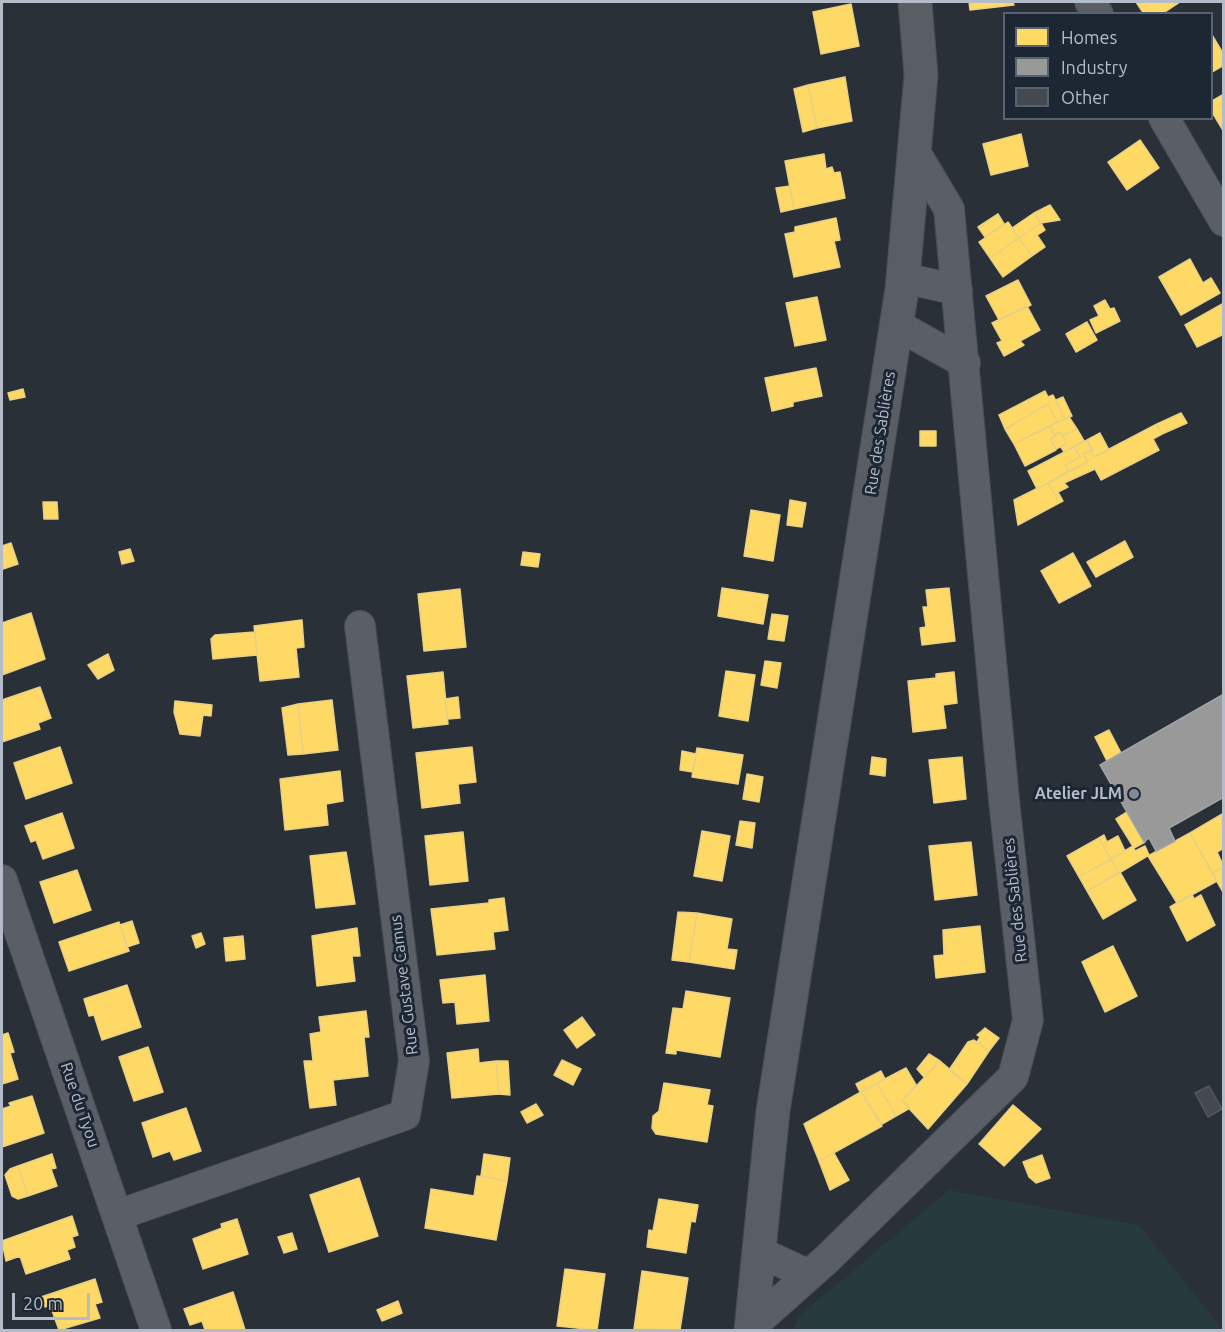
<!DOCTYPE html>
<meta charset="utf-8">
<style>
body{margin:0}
#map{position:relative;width:1225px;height:1332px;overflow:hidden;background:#2a3038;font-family:Ubuntu,sans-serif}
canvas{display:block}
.frame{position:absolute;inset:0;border:3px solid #b4bcc9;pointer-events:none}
.legend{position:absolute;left:1003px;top:12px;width:210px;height:108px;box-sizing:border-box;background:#1d2633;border:2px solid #59626f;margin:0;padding:8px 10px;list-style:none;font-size:18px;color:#b4bcc9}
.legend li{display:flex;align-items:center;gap:12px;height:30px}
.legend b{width:30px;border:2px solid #59626f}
.scale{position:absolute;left:12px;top:1293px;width:78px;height:27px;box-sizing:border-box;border:3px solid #b4bcc9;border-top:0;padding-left:8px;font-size:18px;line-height:21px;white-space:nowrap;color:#b4bcc9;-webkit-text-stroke:4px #1d2633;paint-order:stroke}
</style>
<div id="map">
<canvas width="1225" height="1332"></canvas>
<div class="frame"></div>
<ul class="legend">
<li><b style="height:16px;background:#ffd966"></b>Homes</li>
<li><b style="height:16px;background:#999"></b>Industry</li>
<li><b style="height:16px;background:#444950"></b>Other</li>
</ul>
<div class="scale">20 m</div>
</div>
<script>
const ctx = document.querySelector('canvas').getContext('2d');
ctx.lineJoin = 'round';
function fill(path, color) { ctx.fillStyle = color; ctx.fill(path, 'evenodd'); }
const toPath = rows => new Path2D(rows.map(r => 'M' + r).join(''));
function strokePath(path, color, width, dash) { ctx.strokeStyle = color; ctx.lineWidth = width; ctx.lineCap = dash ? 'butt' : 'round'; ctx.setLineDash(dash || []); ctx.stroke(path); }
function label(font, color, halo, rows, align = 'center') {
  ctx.font = font + ' Ubuntu,sans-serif'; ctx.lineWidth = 6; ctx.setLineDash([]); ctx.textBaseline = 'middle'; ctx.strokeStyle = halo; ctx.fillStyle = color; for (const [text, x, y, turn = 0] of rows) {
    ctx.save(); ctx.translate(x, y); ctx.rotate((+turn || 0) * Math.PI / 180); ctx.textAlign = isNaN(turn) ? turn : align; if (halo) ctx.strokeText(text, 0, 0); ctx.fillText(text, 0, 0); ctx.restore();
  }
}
fill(toPath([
 [949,1190,1139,1225,1223,1330,794,1330,798,1317]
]), '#273a3e');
const homes = toPath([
 [969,2,1013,2,1014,5,970,10,969,2],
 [1136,2,1180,2,1162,14,1144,14,1136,2],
 [851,4,859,46,821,54,813,12,851,4],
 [1212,35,1224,55,1224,65,1212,72,1212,35],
 [845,77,852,121,817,128,808,85,845,77],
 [808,85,817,128,803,132,794,89,808,85],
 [1224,94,1224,132,1212,112,1212,101,1224,94],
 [1021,134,1028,166,991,175,983,144,1021,134],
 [1140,140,1159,168,1127,190,1108,162,1140,140],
 [824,154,826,169,832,167,834,173,840,172,845,198,794,209,785,161,824,154],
 [790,186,794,209,781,212,776,188,790,186],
 [1050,205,1060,220,1041,223,1034,213,1050,205],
 [1034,213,1041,223,1019,238,1012,228,1034,213],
 [998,214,1004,224,985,237,978,227,998,214],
 [836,218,840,240,834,241,840,267,794,277,785,234,795,232,795,227,836,218],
 [1008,222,1019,238,990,258,979,242,1008,222],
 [1041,223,1045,230,1037,235,1045,247,1032,256,1019,238,1041,223],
 [1019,238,1032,256,1003,277,990,258,1019,238],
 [1190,259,1203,283,1211,278,1220,293,1181,315,1159,277,1190,259],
 [1018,280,1031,305,999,320,986,296,1018,280],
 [817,297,826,340,795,346,786,303,817,297],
 [1105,300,1110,309,1114,308,1120,321,1096,333,1090,320,1099,316,1094,306,1105,300],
 [1224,303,1224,334,1197,347,1185,325,1224,303],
 [1027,306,1040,330,1020,341,1024,345,1004,356,997,343,1002,341,992,323,1027,306],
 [1087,322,1097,340,1076,352,1066,334,1087,322],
 [816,368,822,396,793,402,793,406,772,411,765,378,816,368],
 [23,389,25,397,10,400,8,393,23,389],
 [1045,391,1048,397,1053,395,1065,419,1057,422,1048,404,1005,429,999,415,1045,391],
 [1063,397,1072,416,1065,419,1056,400,1063,397],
 [1048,404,1057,422,1014,444,1005,429,1048,404],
 [1181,413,1187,423,1162,434,1157,424,1181,413],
 [1069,417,1077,429,1062,436,1061,432,1055,435,1050,426,1069,417],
 [1157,424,1162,434,1153,439,1159,450,1101,480,1095,469,1064,483,1068,487,1058,492,1063,501,1059,503,1048,483,1088,462,1083,454,1091,450,1094,457,1096,456,1157,424],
 [1050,426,1055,437,1050,439,1056,450,1025,466,1014,444,1050,426],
 [1077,429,1084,441,1064,452,1061,447,1066,444,1062,436,1077,429],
 [920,431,936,431,936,446,920,446,920,431],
 [1061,432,1066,444,1056,449,1050,439,1061,432],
 [1100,433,1109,450,1094,457,1087,440,1100,433],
 [1087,440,1093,450,1083,454,1088,462,1069,471,1065,465,1080,457,1074,447,1087,440],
 [1074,447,1080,457,1065,465,1069,471,1037,489,1028,471,1074,447],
 [1048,483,1059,503,1018,525,1014,500,1048,483],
 [790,500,806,503,802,527,787,525,790,500],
 [43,502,57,502,58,519,44,519,43,502],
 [751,510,780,515,773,561,744,556,751,510],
 [1125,541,1133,557,1096,577,1087,562,1125,541],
 [11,543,18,564,3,569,2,546,11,543],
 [130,549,134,561,122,564,119,552,130,549],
 [523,552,540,554,538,567,521,565,523,552],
 [1073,553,1091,586,1059,603,1041,571,1073,553],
 [722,588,768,595,763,624,718,616,722,588],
 [949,588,955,641,922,645,920,628,926,627,923,607,928,607,926,590,949,588],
 [460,589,466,647,424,651,418,594,460,589],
 [31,613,45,659,2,675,2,623,31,613],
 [772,614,788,616,784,641,768,639,772,614],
 [302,620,304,647,296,648,299,677,260,681,254,626,302,620],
 [255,632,257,655,213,659,211,639,215,635,255,632],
 [108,654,114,670,98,679,88,665,108,654],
 [765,661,781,663,777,688,761,685,765,661],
 [726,671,755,675,748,721,719,716,726,671],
 [443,672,448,724,413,728,407,676,443,672],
 [954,672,957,703,943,705,946,728,913,732,908,681,936,678,936,674,954,672],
 [40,687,51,718,38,723,40,729,2,742,2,700,40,687],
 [458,697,460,718,448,719,445,699,458,697],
 [332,700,338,750,303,754,298,704,332,700],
 [175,701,212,705,211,716,203,715,200,736,180,734,174,712,175,701],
 [298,704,303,754,288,755,282,708,298,704],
 [1109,730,1121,753,1107,761,1095,737,1109,730],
 [60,747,72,783,26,799,14,763,60,747],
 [472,747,476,782,458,784,460,803,422,808,416,753,472,747],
 [697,748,743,755,738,784,692,777,697,748],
 [682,751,696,754,693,772,680,770,682,751],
 [872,757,886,759,885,776,870,774,872,757],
 [962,757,966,799,934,803,929,760,962,757],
 [340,771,343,801,326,804,328,825,285,830,280,779,340,771],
 [747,774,763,777,759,802,743,799,747,774],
 [1127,812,1145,842,1134,848,1116,819,1127,812],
 [62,813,74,848,43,859,36,840,31,842,25,826,62,813],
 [1224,813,1224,848,1217,852,1224,867,1212,873,1190,833,1224,813],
 [740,821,755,823,752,848,736,845,740,821],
 [702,831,730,836,722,881,694,876,702,831],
 [463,832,468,881,430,885,425,836,463,832],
 [1190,833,1217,881,1177,903,1148,856,1190,833],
 [1104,835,1107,842,1118,836,1125,851,1111,859,1099,838,1104,835],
 [1099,838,1111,859,1079,877,1067,856,1099,838],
 [971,842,977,895,935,900,929,846,971,842],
 [1133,846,1135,851,1145,846,1149,855,1119,873,1111,859,1133,846],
 [346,852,355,904,316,908,310,856,346,852],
 [1111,859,1119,873,1087,891,1079,877,1111,859],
 [1224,867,1224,894,1212,873,1224,867],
 [77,870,91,910,54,923,40,882,77,870],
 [1120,872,1136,900,1103,919,1087,891,1120,872],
 [1192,894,1194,899,1201,895,1215,925,1187,941,1170,907,1192,894],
 [504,898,508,930,493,932,495,949,437,955,431,909,489,903,489,900,504,898],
 [678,912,697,913,689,962,672,960,678,912],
 [697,913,732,919,727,949,737,950,734,969,689,962,697,913],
 [132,921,139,943,127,947,120,925,132,921],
 [119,922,129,951,69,971,59,942,119,922],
 [980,926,985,972,936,978,934,956,944,955,943,930,980,926],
 [357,928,360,956,352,956,355,981,317,986,312,936,357,928],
 [201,933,205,944,196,948,192,936,201,933],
 [243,936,245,959,226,961,224,938,243,936],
 [1113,946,1137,996,1105,1012,1082,962,1113,946],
 [485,975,489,1021,457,1024,455,1002,443,1003,440,980,485,975],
 [127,985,141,1027,102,1040,94,1015,89,1016,84,999,127,985],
 [686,991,730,998,720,1057,676,1050,676,1054,666,1053,673,1008,683,1009,686,991],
 [366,1011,369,1037,364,1037,368,1076,333,1080,336,1105,310,1108,304,1061,313,1061,310,1034,321,1032,319,1017,366,1011],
 [582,1017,595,1035,577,1048,564,1030,582,1017],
 [985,1028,999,1038,989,1051,977,1042,980,1037,977,1035,985,1028],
 [8,1033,14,1052,10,1053,18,1079,2,1084,2,1035,8,1033],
 [974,1040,989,1051,967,1084,949,1070,968,1042,974,1040],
 [148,1047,163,1092,134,1101,119,1057,148,1047],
 [478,1049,479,1063,496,1061,499,1094,452,1098,447,1053,478,1049],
 [929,1054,940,1061,924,1077,917,1069,929,1054],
 [562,1060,581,1069,573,1085,554,1075,562,1060],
 [496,1061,508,1061,510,1095,499,1094,496,1061],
 [940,1061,967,1084,928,1129,902,1101,940,1061],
 [906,1068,916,1085,902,1101,910,1108,896,1116,877,1083,906,1068],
 [881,1071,885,1079,860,1092,856,1084,881,1071],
 [664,1083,710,1090,707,1105,713,1106,707,1142,656,1134,652,1128,653,1116,659,1111,664,1083],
 [877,1083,896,1116,882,1124,861,1092,877,1083],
 [861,1092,882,1126,819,1161,804,1124,861,1092],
 [32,1096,44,1133,2,1147,2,1109,11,1106,9,1103,32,1096],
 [536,1104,543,1115,527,1123,521,1112,536,1104],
 [1013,1105,1041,1129,1004,1166,979,1144,1013,1105],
 [186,1108,201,1151,174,1160,170,1151,153,1157,142,1123,186,1108],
 [834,1153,849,1180,830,1190,819,1161,834,1153],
 [52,1154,56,1168,51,1169,57,1186,28,1196,18,1166,52,1154],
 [484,1154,510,1158,507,1181,481,1176,484,1154],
 [1042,1155,1050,1178,1036,1183,1029,1177,1023,1162,1042,1155],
 [18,1166,28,1196,18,1199,12,1196,5,1175,10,1169,18,1166],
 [477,1176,507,1181,496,1240,425,1228,431,1189,474,1196,477,1176],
 [359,1178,378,1236,329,1252,310,1195,359,1178],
 [659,1199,698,1205,695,1222,691,1221,686,1253,647,1247,649,1230,653,1231,659,1199],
 [72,1216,78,1235,72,1237,75,1247,67,1250,70,1259,26,1274,20,1256,6,1261,2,1241,72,1216],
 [237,1219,248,1254,203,1269,193,1239,222,1228,221,1224,237,1219],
 [292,1233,297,1249,284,1253,278,1237,292,1233],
 [565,1269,605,1274,597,1330,557,1326,565,1269],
 [642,1271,688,1278,680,1330,634,1329,642,1271],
 [95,1279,102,1302,95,1304,100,1318,59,1330,50,1305,45,1307,41,1297,95,1279],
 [233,1292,245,1330,205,1330,202,1321,190,1325,184,1309,233,1292],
 [398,1301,402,1313,382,1321,377,1310,398,1301]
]);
fill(homes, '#ffd966');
strokePath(homes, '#e8d084', 1.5);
const industry = toPath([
 [1224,694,1224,797,1169,828,1175,841,1156,851,1149,838,1144,842,1100,765,1224,694]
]);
fill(industry, '#999');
strokePath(industry, '#a1a4a7', 1.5);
const building = toPath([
 [1209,1086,1222,1109,1208,1117,1195,1093,1209,1086]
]);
fill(building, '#444950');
strokePath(building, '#52575f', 1.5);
const street = toPath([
 [1090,2,1098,14],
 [1164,118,1224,221],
 [904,278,957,290],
 [897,325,965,363],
 [2,880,156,1330],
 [118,1215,405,1115,414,1061,360,626],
 [759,1252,809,1275],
 [752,1326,827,1259,1013,1077,1028,1020,1004,800,949,209,915,152]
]);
const secondary = toPath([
 [751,1330,773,1111,902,289,921,75,915,2]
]);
strokePath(street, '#484c53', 32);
strokePath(secondary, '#484c53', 35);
strokePath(street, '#5a5e66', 30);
strokePath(secondary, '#595d64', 33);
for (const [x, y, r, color] of [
 [1134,794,6,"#848b96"]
]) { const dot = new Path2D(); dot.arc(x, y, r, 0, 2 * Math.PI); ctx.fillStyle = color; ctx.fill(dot); strokePath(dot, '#1d2633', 2); }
label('16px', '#b4bcc9', '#1d2633', [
 ["Rue des Sablières",880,433,-81],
 ["Rue des Sablières",1015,900,-96],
 ["Rue Gustave Camus",404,985,-97],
 ["Rue du Tyou",80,1105,71]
]);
label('bold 16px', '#b4bcc9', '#1d2633', [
 ["Atelier JLM",1122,794]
], 'right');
</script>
